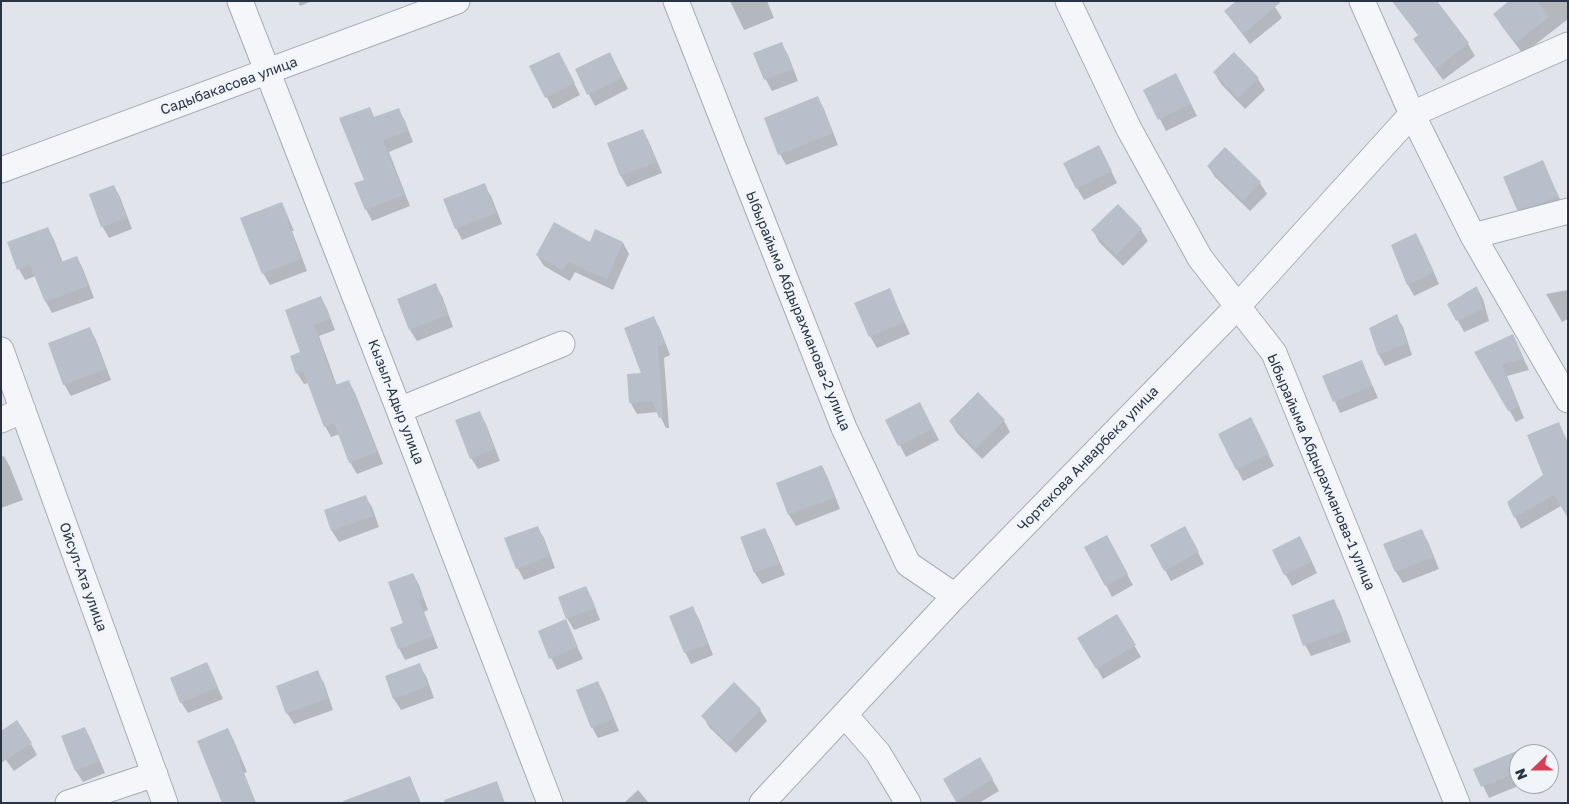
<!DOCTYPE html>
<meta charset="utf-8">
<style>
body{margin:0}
#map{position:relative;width:1569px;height:804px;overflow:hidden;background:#e1e5eb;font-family:"Golos Text",sans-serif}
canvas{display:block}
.frame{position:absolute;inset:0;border:2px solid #283345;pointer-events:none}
.north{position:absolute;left:1509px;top:744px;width:50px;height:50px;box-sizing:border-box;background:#f1f4f8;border:1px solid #a1a7b0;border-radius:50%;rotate:248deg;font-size:14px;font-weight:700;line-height:20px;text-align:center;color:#283345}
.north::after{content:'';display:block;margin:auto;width:18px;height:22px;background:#da3d56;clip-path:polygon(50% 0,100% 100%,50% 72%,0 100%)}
</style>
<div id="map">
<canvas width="1569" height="804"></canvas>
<div class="frame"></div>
<div class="north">N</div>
</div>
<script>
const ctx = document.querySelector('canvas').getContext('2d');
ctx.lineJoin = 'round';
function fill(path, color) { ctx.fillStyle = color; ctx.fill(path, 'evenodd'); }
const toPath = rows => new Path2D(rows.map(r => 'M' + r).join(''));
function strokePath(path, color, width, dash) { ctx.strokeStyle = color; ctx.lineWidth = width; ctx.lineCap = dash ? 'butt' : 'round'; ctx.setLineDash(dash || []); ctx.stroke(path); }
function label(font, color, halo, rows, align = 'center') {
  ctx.font = font + ' "Golos Text",sans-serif'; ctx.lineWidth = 5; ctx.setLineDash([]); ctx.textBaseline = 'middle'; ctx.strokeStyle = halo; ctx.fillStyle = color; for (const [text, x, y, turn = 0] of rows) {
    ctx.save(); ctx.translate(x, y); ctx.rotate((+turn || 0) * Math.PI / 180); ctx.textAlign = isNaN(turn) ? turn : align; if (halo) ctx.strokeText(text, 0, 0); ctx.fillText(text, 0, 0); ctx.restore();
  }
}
fill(toPath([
 [298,1,312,1,300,6],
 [730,1,767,1,774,18,744,30],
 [1271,1,1282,18,1250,44,1233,22,1226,11],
 [1392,1,1438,1,1436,2,1468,44,1475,56,1443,80,1414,40,1419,36],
 [1511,1,1568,1,1568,19,1523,54,1501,25,1495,14],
 [781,43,788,55,798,81,772,91,766,80,755,54],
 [565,65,580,95,553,109,531,67],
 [616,65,628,89,595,106,576,70],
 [1214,72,1258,79,1265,90,1245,109,1221,84],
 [1182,86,1197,116,1166,131,1145,90],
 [818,98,824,109,838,145,786,165,780,154],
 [369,108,375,118,398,109,405,121,413,142,389,152,410,206,372,221,366,209,365,180],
 [643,131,649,142,662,173,627,187,621,176,608,144],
 [1105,158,1117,183,1084,200,1077,188],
 [1543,162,1564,208,1525,220,1518,209],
 [1208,166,1260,183,1267,194,1250,211,1215,177],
 [484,185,491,196,502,224,462,240,456,228],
 [114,186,120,197,132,229,109,238,102,226],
 [282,203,294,231,292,231,307,271,270,285,263,273],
 [1118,206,1141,230,1148,241,1123,266,1099,242,1093,230],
 [48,228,54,240,63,263,77,257,83,269,94,298,52,313,46,302,36,276,25,280,19,269],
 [591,243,623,243,629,254,613,290,575,272,570,281,544,266,537,255],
 [1393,245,1422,246,1439,284,1414,296,1408,285],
 [435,285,442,296,453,327,417,341,410,330],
 [1477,288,1483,299,1489,321,1464,332,1449,304],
 [889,289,910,334,877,348,870,336],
 [1568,290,1568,319,1562,322,1546,294],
 [321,297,327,309,335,330,319,336,337,386,349,382,355,393,383,464,357,474,350,462,340,434,331,437,325,426,308,383,304,384,297,373,302,353],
 [1396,316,1403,327,1412,355,1385,366,1379,355,1371,329],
 [654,318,660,329,670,355,664,358,669,428,666,428,658,412,637,414,630,402,643,374],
 [90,329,96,340,111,380,71,396,64,384],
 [1512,335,1529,370,1507,376,1524,418,1516,422,1476,352],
 [1362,362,1378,398,1340,413,1324,377],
 [479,412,486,424,500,461,478,469,471,458],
 [926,415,939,440,906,457,887,420],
 [950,421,1004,421,1010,432,982,459,957,433],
 [1558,424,1568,442,1568,512,1561,506,1521,529,1508,503,1544,476],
 [1257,430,1274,466,1243,481,1219,434],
 [4,456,10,467,23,500,1,508,1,457],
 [822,466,828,478,840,509,796,526,789,515,777,484],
 [365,496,372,507,379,527,339,542,332,531,325,511],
 [537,527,544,538,555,568,524,580,518,569,506,539],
 [765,529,771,541,785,575,762,584,755,573,742,538],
 [1421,530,1428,542,1439,569,1403,583,1396,572,1385,545],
 [1191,539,1204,564,1171,581,1165,570],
 [1113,548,1133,585,1112,597,1106,585],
 [1306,549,1317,573,1292,586,1285,574],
 [413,574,419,585,428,610,424,612,438,648,405,660,399,648],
 [586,587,592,599,600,620,574,630,567,618],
 [1334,601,1340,612,1351,642,1311,656,1305,645],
 [693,608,699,619,713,655,691,664,685,652],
 [1117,616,1141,657,1103,679,1079,638],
 [565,621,583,659,557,670,539,632],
 [207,664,223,699,188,713,181,702],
 [419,665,426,676,434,698,401,710,394,699,386,677],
 [317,672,324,683,333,710,294,724,287,713],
 [598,683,604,694,619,731,598,738,592,727],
 [734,684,760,710,767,721,736,753,709,727,703,716],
 [85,728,91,740,105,773,83,782,76,771,63,737],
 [228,729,234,741,247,772,244,773,256,803,223,803],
 [31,744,37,755,14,771,1,753],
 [1521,751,1523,754,1519,754,1519,784,1523,784,1489,798,1475,769],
 [980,758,999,791,979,803,958,803,944,780],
 [410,777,421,803,374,803],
 [638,790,649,803,624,803]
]), '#0003');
fill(toPath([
 [1236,1,1282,1,1243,34,1224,11],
 [1392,1,1437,1,1469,43,1436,69,1413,39,1418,35],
 [1509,1,1537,1,1549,17,1516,43,1493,14],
 [782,42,793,69,764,80,753,53],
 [559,52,575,83,545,98,529,66],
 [610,52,622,78,587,95,575,69],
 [1234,52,1259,78,1238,98,1213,72],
 [1176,73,1191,104,1158,120,1143,90],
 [818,96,833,133,778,155,764,118],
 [370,107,374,117,399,108,408,131,383,140,404,195,365,210,354,183,364,180,339,118],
 [643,129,656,162,620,176,607,143],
 [1099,145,1112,171,1076,189,1063,163],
 [1225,147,1261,182,1243,201,1207,166],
 [1543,160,1558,196,1542,203,1517,210,1503,177],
 [485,183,496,213,455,229,443,199],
 [114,185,127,218,101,227,89,194],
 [282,202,289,219,287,220,301,259,262,274,240,218],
 [1118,204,1142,229,1116,255,1091,230],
 [554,222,590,242,595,229,623,242,607,279,568,262,563,270,536,255],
 [48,227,61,262,77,256,88,286,45,302,30,265,17,270,7,242],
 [1416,233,1434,272,1407,285,1391,245],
 [436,283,448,315,409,330,397,299],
 [1477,286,1483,309,1456,321,1447,304],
 [890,288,904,322,869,337,854,303],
 [321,296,330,319,314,325,335,385,349,380,377,452,349,463,334,423,324,427,303,371,296,374,290,356,300,352,285,310],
 [1397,314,1407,343,1378,355,1369,328],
 [654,316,665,344,658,346,663,417,659,418,652,401,629,403,627,374,641,373,624,328],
 [90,327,106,369,63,385,48,343],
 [1513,334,1524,359,1502,364,1518,407,1508,411,1474,352],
 [1362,360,1372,386,1333,402,1322,376],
 [978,392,1005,420,975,449,949,421],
 [920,402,933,429,898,446,885,420],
 [480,411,495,449,470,459,455,420],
 [1251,417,1269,454,1236,470,1218,434],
 [1559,422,1568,444,1568,518,1554,495,1514,518,1507,502,1543,475,1527,435],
 [822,465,835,497,788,515,776,483],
 [366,495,373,516,331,531,324,510],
 [538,526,550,556,516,569,504,538],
 [1185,526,1199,552,1164,571,1150,545],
 [765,528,779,564,754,573,740,537],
 [1422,529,1433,557,1395,572,1383,544],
 [1107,535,1128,574,1105,586,1084,547],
 [1300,536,1312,562,1284,575,1272,550],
 [413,573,423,598,419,600,433,636,398,649,390,628,403,623,388,582],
 [586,586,595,608,566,619,558,597],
 [1334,599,1346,630,1303,646,1292,615],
 [693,606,708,644,684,653,669,616],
 [1117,614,1136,645,1096,669,1077,638],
 [566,619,578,647,549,659,538,631],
 [207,662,218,687,180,703,170,678],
 [420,663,428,686,393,699,385,676],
 [318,670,328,698,286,714,276,686],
 [598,681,613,719,591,728,576,690],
 [734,682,761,709,728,743,701,716],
 [17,720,32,743,1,763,1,731],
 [85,727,99,761,75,771,61,736],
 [228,728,241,760,239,761,255,803,222,803,197,741],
 [1519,750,1519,772,1481,787,1473,769],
 [980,757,993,779,956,802,943,779],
 [410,776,420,803,344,803,343,801],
 [497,781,505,803,445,803,444,800]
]), '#b8beca');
const minor = toPath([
 [240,1,399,410,550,803],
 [676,1,844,428,908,564,955,596],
 [1068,1,1129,129,1200,258,1274,353,1457,803],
 [1362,1,1412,114,1473,236,1568,400],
 [1,170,457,1],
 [1473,236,1568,211],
 [1,350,165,803],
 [399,410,562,344],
 [1,420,23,410],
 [845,715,878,753,908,803],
 [68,803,155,774],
 [762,803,955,596,1237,307,1412,114,1568,45]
]);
strokePath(minor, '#a6acb6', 27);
strokePath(minor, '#f5f6f9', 25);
label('14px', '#283345', '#f1f4f8', [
 ["Садыбакасова улица",229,86,-20],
 ["Ыбырайыма Абдырахманова-2 улица",798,311,68],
 ["Кызыл-Адыр улица",396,402,69],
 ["Чортекова Анварбека улица",1088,459,-46],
 ["Ыбырайыма Абдырахманова-1 улица",1321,472,67],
 ["Ойсул-Ата улица",83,577,70]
]);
</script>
